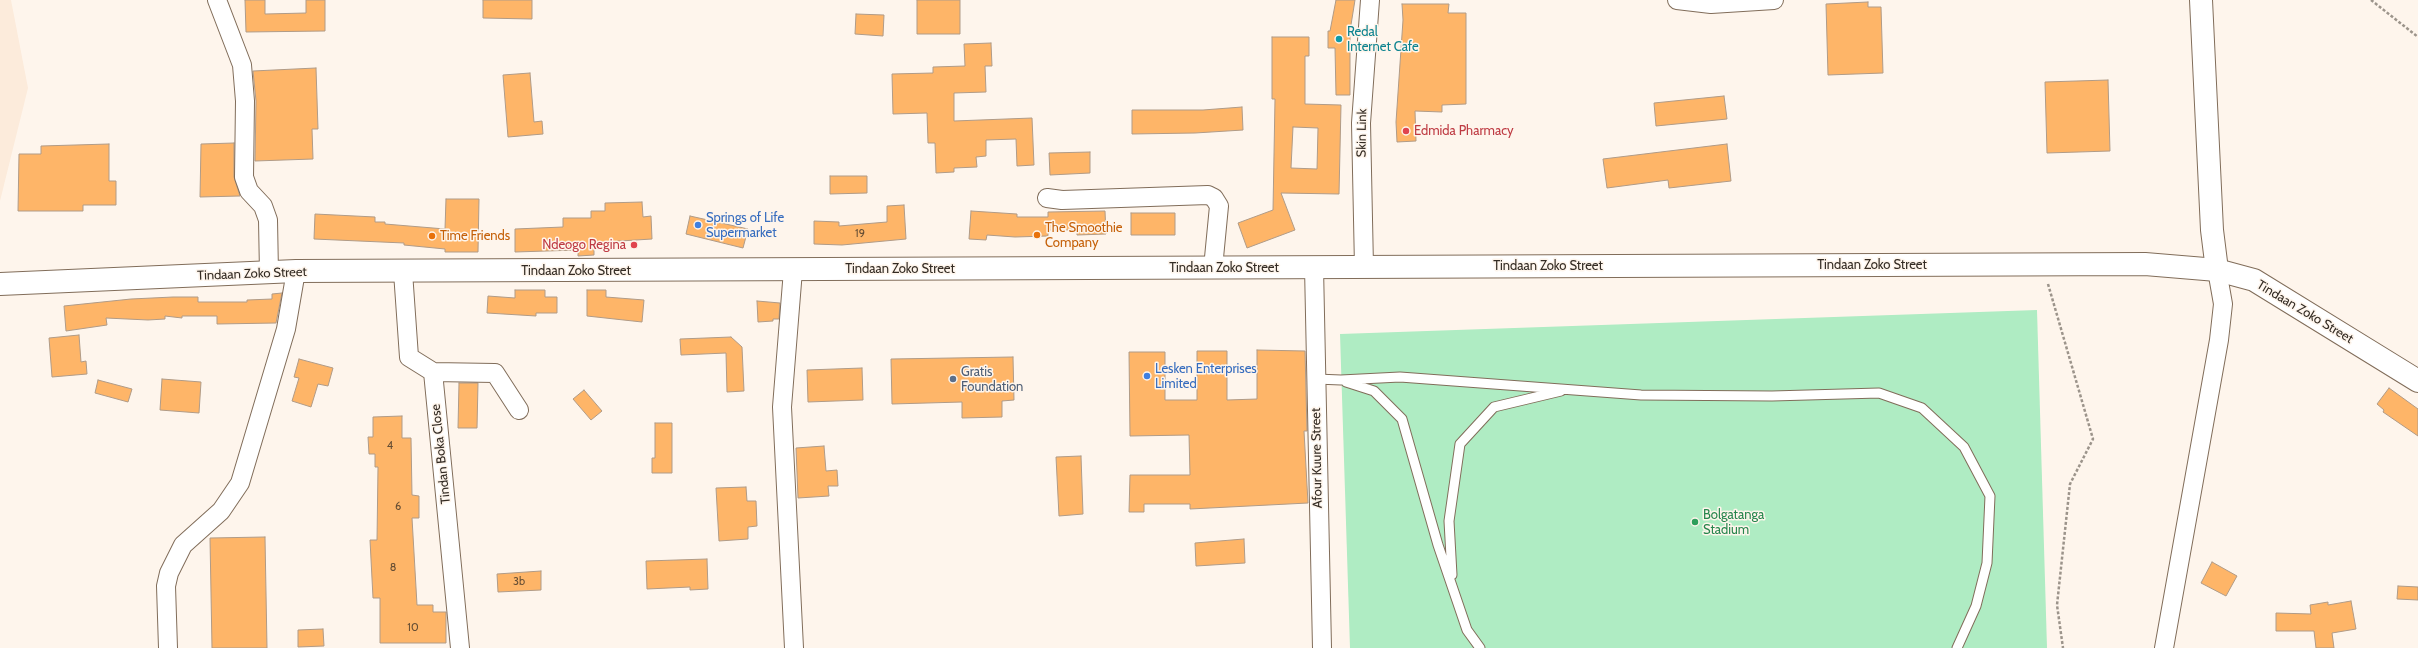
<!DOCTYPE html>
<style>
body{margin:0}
canvas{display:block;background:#fef5ec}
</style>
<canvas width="2418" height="648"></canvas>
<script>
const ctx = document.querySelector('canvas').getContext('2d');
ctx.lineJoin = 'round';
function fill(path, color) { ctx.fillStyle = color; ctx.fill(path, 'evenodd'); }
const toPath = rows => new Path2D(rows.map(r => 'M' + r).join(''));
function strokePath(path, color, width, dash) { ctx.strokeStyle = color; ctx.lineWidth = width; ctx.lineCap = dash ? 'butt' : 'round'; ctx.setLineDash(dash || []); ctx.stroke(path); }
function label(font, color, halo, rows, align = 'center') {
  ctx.font = font + ' Cabin,sans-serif'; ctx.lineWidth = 3; ctx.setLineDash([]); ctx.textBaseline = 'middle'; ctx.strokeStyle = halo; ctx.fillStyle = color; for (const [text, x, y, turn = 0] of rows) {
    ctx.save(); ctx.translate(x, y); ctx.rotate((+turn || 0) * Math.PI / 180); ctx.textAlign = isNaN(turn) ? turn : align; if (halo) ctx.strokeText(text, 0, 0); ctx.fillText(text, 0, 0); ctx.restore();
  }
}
fill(toPath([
 [0,0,11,0,28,88,0,201]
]), '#fcebdb');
fill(toPath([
 [2037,310,2047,648,1350,648,1340,334]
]), '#afecc3');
const building = toPath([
 [245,0,265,0,265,14,306,13,306,0,325,0,325,31,246,32,245,0],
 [483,0,532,0,532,19,483,18,483,0],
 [917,0,960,0,960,34,917,34,917,0],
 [1336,0,1355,0,1350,31,1350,95,1336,95,1335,48,1328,48,1328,31,1330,31,1336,0],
 [1868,2,1868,7,1881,7,1883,73,1828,75,1826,4,1868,2],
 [1402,4,1449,4,1448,13,1466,13,1466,104,1442,105,1442,112,1415,111,1416,141,1397,142,1396,122,1403,20,1402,4],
 [856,14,884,15,883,36,855,34,856,14],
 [1272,37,1309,37,1309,56,1305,56,1305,104,1341,105,1339,194,1281,193,1295,230,1247,248,1238,223,1273,210,1275,99,1272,99,1272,37],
 [1293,127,1318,128,1317,169,1291,168,1293,127],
 [991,43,992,66,985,66,986,92,954,93,954,121,1032,118,1034,165,1017,166,1016,139,986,140,986,156,976,157,977,167,954,168,954,172,936,173,935,143,928,143,927,113,893,114,892,74,933,73,933,67,965,66,964,44,991,43],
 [316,68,318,129,312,129,313,159,255,161,256,101,253,71,316,68],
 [530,73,534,122,542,121,543,134,508,137,503,75,530,73],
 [2108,80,2110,151,2047,153,2045,82,2108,80],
 [1724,96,1727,119,1656,126,1654,103,1724,96],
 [1242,107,1243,130,1195,133,1132,134,1132,110,1203,110,1242,107],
 [234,143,234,177,240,196,200,197,201,144,234,143],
 [109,144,109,181,116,181,116,205,83,205,83,211,18,211,19,154,41,154,41,146,109,144],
 [1727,144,1731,181,1669,188,1668,180,1607,188,1603,159,1727,144],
 [1090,152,1090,173,1050,175,1049,153,1090,152],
 [830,176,867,176,867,193,830,194,830,176],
 [446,199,479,199,478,252,445,252,445,249,404,245,404,243,314,239,315,214,375,217,375,222,385,222,385,224,445,229,446,199],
 [642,202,643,217,651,216,652,239,604,242,604,247,594,248,594,255,578,256,578,250,515,252,515,229,563,227,563,218,591,218,591,211,605,211,605,203,642,202],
 [904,205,906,239,842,245,814,244,814,221,839,222,839,226,887,222,887,206,904,205],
 [971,211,1017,214,1017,217,1048,217,1048,212,1105,211,1106,234,1077,235,1077,230,1048,230,1048,236,1015,237,987,235,986,240,969,239,971,211],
 [1131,213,1175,213,1175,235,1131,235,1131,213],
 [690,216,748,229,743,248,686,234,690,216],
 [515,290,545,290,545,297,557,297,557,313,536,313,536,316,487,313,488,296,515,298,515,290],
 [587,290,606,290,606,297,644,300,642,322,587,316,587,290],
 [282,293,276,323,217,324,217,316,182,316,182,318,165,316,165,319,148,320,106,318,107,325,66,331,64,306,131,299,173,297,198,297,198,302,247,302,247,300,272,299,272,294,282,293],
 [757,301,780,303,779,319,773,319,773,321,758,322,757,301],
 [79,335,81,362,86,361,87,374,52,377,49,338,79,335],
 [731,337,742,347,744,391,727,392,726,353,681,355,680,339,731,337],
 [1257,350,1305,351,1307,431,1304,431,1308,503,1190,509,1190,504,1144,504,1144,512,1129,512,1130,475,1190,475,1189,435,1130,436,1129,352,1165,352,1165,400,1197,400,1197,351,1227,351,1227,400,1257,399,1257,350],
 [1013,357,1014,400,1002,401,1002,417,962,418,962,402,892,404,891,359,1013,357],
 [299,359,333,368,328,386,318,384,311,407,292,401,299,378,294,377,299,359],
 [862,368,863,400,808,402,807,370,862,368],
 [162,379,201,382,199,413,160,410,162,379],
 [98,380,132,389,128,402,95,393,98,380],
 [459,383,478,383,477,428,458,428,459,383],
 [2389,388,2418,409,2418,436,2383,412,2384,410,2377,404,2389,388],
 [584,390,602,411,591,420,573,399,584,390],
 [402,416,402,438,411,438,412,495,419,496,419,518,412,518,417,605,433,605,433,612,446,612,446,643,380,643,380,598,373,598,370,540,377,540,378,467,375,467,375,454,369,454,368,437,373,437,373,417,402,416],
 [655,423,672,423,672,473,652,473,652,458,655,458,655,423],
 [824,446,826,471,837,470,838,486,828,486,829,496,798,498,796,448,824,446],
 [1081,456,1083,514,1059,516,1056,457,1081,456],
 [746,487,747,501,756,501,757,526,748,527,748,539,719,541,716,488,746,487],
 [265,537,267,648,212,648,210,538,265,537],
 [1244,539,1245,563,1196,566,1195,543,1244,539],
 [707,559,708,589,690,590,690,587,647,589,646,561,707,559],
 [2212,562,2237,576,2226,596,2201,583,2212,562],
 [541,571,541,590,498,592,497,574,541,571],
 [2398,586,2418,587,2418,600,2397,599,2398,586],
 [2351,601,2356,629,2332,633,2334,648,2316,648,2314,631,2276,631,2276,613,2311,614,2310,605,2328,602,2328,605,2351,601],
 [323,629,324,646,298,647,298,630,323,629]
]);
fill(building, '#feb568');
strokePath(building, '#b09b87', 1);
const service = toPath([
 [1316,379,1341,380,1400,377,1641,395,1772,396,1879,393,1922,408,1964,447,1990,496,1987,563,1976,606,1957,648],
 [1346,382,1374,391,1402,419,1438,545,1467,630,1480,648],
 [1452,575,1449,521,1460,444,1494,407,1561,391]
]);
const minor = toPath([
 [217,0,242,65,245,101,244,177,249,191,263,206,268,220,269,273],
 [1677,0,1711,4,1774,0],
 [1047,198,1062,200,1208,195,1214,198,1219,206,1213,268],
 [1314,267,1322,648],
 [1364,267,1361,123,1370,0],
 [793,270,782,407,794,648],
 [403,272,409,357,433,372,460,648],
 [433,372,495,373,519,410],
 [168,648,166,586,169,573,183,545,221,511,240,483,286,329,296,271],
 [2164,648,2219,340,2223,304,2217,270]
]);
const tertiary = toPath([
 [2201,0,2212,230,2217,270]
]);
const secondary = toPath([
 [0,284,296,271,2145,264,2217,270,2254,280,2418,381]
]);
strokePath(service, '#816d5a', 11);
strokePath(minor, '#816d5a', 20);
strokePath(tertiary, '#816d5a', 24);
strokePath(secondary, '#816d5a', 24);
strokePath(toPath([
 [2371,0,2418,37],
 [2048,284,2093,439,2070,484,2057,605,2063,648]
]), '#9c948b', 2.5, [3, 2]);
strokePath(service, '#fff', 9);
strokePath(minor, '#fff', 18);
strokePath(tertiary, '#fff', 22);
strokePath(secondary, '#fff', 22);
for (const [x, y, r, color] of [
 [1339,39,4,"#0f9aa8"],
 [1406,131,4,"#e0444e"],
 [698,225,4,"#3f7fe0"],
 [1037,235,4,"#e8710a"],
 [432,236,4,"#e8710a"],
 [634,245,4,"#e0444e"],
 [1147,376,4,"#3f7fe0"],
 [953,379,4,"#5c6f8a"],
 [1695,522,4,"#2e9e5b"]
]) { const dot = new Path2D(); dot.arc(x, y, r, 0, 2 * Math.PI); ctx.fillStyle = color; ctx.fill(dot); strokePath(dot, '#fef5ec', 1.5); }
label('11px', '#664e34', null, [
 ["19",860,234],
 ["4",390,446],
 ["6",398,507],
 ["8",393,568],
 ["3b",519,582],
 ["10",413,628]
]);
label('13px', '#0d838f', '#fef5ec', [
 ["Redal",1347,32],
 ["Internet Cafe",1347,47]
], 'left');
label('13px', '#be3a42', '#fef5ec', [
 ["Edmida Pharmacy",1414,131],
 ["Ndeogo Regina",626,245,"right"]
], 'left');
label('13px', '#332b23', '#fef5ec', [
 ["Skin Link",1362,133,-89],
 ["Tindaan Zoko Street",1872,265],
 ["Tindaan Zoko Street",1548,266],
 ["Tindaan Zoko Street",1224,268],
 ["Tindaan Zoko Street",900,269],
 ["Tindaan Zoko Street",576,271],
 ["Tindaan Zoko Street",252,274,-2],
 ["Tindaan Zoko Street",2305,312,31],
 ["Tindan Boka Close",441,454,-96],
 ["Afour Kuure Street",1317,458,-91]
]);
label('13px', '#366cbe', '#fef5ec', [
 ["Springs of Life",706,218],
 ["Supermarket",706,233],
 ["Lesken Enterprises",1155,369],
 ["Limited",1155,384]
], 'left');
label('13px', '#c56008', '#fef5ec', [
 ["The Smoothie",1045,228],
 ["Company",1045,243],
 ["Time Friends",440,236]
], 'left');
label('13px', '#4e5e75', '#fef5ec', [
 ["Gratis",961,372],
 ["Foundation",961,387]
], 'left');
label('13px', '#27864d', '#fef5ec', [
 ["Bolgatanga",1703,515],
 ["Stadium",1703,530]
], 'left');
</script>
